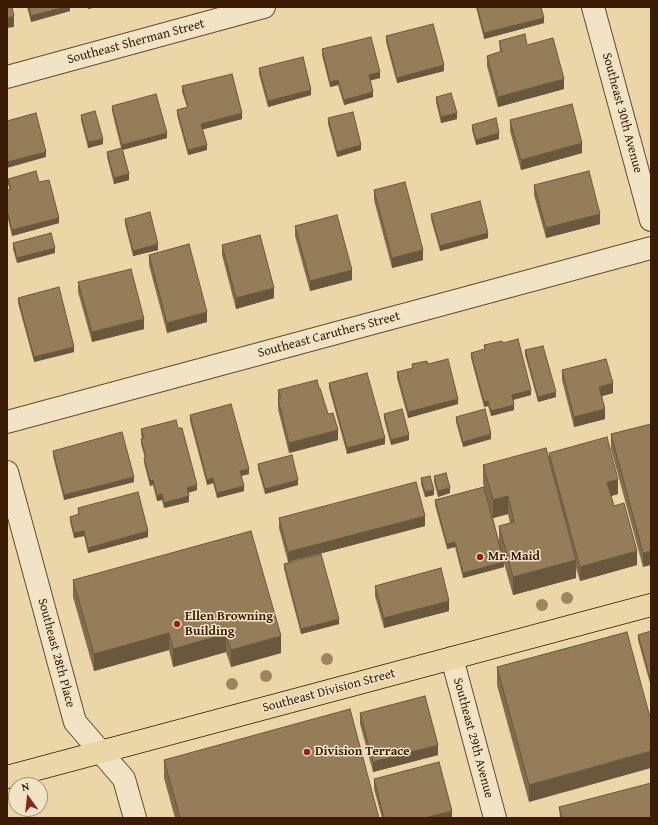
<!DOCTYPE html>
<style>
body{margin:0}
#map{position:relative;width:658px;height:825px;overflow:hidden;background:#ead6a7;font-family:"Gentium Book Plus",serif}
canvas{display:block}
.frame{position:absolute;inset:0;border:8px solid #3b1c05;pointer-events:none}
.north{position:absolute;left:8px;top:777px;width:40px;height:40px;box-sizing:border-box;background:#f1e4c6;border:1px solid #a89479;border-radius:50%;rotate:345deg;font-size:11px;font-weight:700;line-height:16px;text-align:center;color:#3b1c05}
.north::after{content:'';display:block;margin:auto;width:14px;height:18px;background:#8f2418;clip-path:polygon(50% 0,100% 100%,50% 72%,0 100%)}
</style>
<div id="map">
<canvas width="658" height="825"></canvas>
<div class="frame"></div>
<div class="north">N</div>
</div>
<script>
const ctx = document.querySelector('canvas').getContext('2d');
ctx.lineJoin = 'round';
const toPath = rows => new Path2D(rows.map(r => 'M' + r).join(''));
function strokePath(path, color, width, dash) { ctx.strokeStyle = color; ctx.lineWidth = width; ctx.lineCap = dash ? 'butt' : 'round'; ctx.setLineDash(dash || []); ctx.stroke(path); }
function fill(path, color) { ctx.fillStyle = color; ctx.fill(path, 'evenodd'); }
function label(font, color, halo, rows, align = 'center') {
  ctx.font = font + ' "Gentium Book Plus",serif'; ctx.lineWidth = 3; ctx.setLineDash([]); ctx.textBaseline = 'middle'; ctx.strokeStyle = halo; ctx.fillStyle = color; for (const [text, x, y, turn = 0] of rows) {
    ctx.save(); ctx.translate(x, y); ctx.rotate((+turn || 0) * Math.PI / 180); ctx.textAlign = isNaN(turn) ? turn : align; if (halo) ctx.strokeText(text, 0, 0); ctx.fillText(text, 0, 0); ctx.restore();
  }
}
const minor = toPath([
 [593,7,651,220],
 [7,77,264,7],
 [7,422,651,248],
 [7,472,75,722,124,779,135,818],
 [452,658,495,818]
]);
const major = toPath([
 [7,777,651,605]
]);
strokePath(minor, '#674a2e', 24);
strokePath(major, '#3b1c05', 24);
strokePath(minor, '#f1e4c6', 22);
strokePath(major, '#ead6a7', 22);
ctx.fillStyle = '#9e8560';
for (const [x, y] of [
 [567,598],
 [542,605],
 [327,659],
 [266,676],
 [232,684]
]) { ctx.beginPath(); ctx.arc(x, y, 6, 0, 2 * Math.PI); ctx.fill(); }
fill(toPath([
 [27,7,70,7,70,11,31,22],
 [476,7,541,7,544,23,484,39],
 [386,36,444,71,397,83,386,42],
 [499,41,527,45,564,89,498,107,487,66,487,56,500,52],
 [322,49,380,78,370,80,373,97,344,105,338,85,330,87,322,55],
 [259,68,311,95,268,107,259,74],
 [182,86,242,119,202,129,207,150,188,155,177,115,177,110,187,107,182,92],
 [436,97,457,119,441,123,436,102],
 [112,106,167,138,122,150,129,180,114,184,107,157,107,152,121,148,112,111],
 [81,115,103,144,88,148,81,120],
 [328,118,361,150,337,157,328,124],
 [510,120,582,153,521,170,510,131],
 [472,125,499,139,476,145,472,130],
 [8,179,39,182,59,223,12,236,7,215,7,190,10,190,8,184],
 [534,185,600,224,546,238,534,195],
 [374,190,423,260,392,268,374,200],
 [431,214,488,238,440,251,431,219],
 [125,219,158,250,133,256,125,224],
 [295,226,352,280,310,291,295,236],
 [13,243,55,253,17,263,13,249],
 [222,245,274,298,236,309,222,255],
 [149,255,207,322,167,333,149,265],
 [78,282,144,329,92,342,78,292],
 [18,298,74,352,34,362,18,303],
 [503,343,531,395,513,400,514,410,491,416,488,406,484,407,471,358,471,353,484,349,484,345],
 [525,350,556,397,538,402,525,355],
 [412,364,428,364,458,404,408,418,397,378,397,372,412,368],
 [562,370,613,393,602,396,605,419,574,427,562,380],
 [329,383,385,444,347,454,329,388],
 [319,388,328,414,338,440,289,453,278,409,278,390],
 [384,414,409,440,391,445,384,419],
 [190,415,249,474,241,476,244,491,217,498,213,483,207,485,190,421],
 [456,417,491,439,463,447,456,422],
 [651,424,643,567,611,449,611,434],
 [141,429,197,490,188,493,189,502,164,508,162,500,157,501,153,485,150,486,144,463,145,458,141,444,141,439,142,439,141,434],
 [53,451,134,482,64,500,53,456],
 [549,453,618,494,611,496,614,506,637,565,580,581,576,568,576,578,513,595,504,563,504,567,463,578,455,547,447,549,435,505,435,500,484,487,483,483,483,465,549,459],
 [508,514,510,523,499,526,499,542,493,518],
 [258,464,298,485,265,494,258,469],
 [434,476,450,493,438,497,434,482],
 [421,478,434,495,425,497,421,484],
 [78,508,148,537,88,553,84,536,74,538,70,522,70,517,78,514],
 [279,518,425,526,288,562,279,528],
 [284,564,339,624,301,634,284,569],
 [73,580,281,653,231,667,226,652,173,667,169,650,94,671,73,597],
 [375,586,449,611,384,628,375,596],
 [651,631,651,687,638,640,638,635],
 [627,632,529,802,497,685,497,667],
 [360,713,438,755,373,772,360,724],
 [164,760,379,818,175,818,164,778],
 [374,779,452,818,382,818,374,789],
 [559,807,651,818,560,818]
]), '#816c4d');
fill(toPath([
 [66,7,70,7,70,11,31,22,31,16],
 [88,7,97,7,88,9],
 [14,16,14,27,7,28,7,18],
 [544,18,544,23,484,39,484,33],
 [444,65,444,71,397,83,397,78],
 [380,72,380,78,369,81,369,75],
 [564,79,564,89,498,107,498,97],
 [338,80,338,85,330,87,330,82],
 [311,90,311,95,268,107,268,101],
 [373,92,373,97,344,105,344,100],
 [242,113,242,119,201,130,201,124],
 [457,113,457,119,441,123,441,117],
 [167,133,167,138,122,150,122,145],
 [499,133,499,139,476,145,476,140],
 [103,139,103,144,88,148,88,142],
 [582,143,582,153,521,170,521,160],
 [207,145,207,150,188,155,188,150],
 [361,145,361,150,337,157,337,152],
 [46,152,46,157,7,168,7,162],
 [129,174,129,180,114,184,114,178],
 [600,214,600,224,546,238,546,228],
 [59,218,59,223,12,236,12,230],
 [488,233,488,238,440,251,440,246],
 [158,244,158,250,133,256,133,251],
 [55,248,55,253,17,263,17,258],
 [423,250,423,260,392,268,392,258],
 [352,270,352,280,310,291,310,281],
 [274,288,274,298,236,309,236,298],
 [207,312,207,322,167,333,167,323],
 [144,319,144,329,92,342,92,332],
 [74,347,74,352,34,362,34,357],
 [613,383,613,393,599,397,599,387],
 [531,390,531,395,512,400,512,395],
 [556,392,556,397,538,402,538,397],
 [458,399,458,404,408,418,408,412],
 [488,401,488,406,484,407,484,402],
 [514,405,514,410,491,416,491,411],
 [605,409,605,419,574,427,574,417],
 [338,430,338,440,289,453,289,443],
 [491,434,491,439,463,447,463,442],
 [409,435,409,440,391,445,391,440],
 [385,438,385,444,347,454,347,448],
 [249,469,249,474,240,476,240,471],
 [134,477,134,482,64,500,64,495],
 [213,478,213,483,207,485,207,480],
 [153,480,153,485,150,486,150,481],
 [298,480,298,485,265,494,265,489],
 [618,480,618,494,607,497,607,482],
 [197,485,197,490,187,493,187,488],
 [244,486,244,491,217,498,217,493],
 [450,488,450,493,438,497,438,491],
 [434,490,434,495,425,497,425,492],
 [162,494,162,500,157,501,157,496],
 [189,496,189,502,164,508,164,503],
 [508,496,508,514,493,518,493,500],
 [425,516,425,526,288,562,288,552],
 [84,531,84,536,74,538,74,533],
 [148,531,148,537,88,553,88,548],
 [455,542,455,547,447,549,447,544],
 [637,551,637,565,580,581,580,567],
 [651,551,651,565,643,567,643,553],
 [576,560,576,578,513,595,513,577],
 [504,562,504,567,463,578,463,573],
 [449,601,449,611,384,628,384,618],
 [339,619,339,624,301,634,301,629],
 [169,633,169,650,94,671,94,654],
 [226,634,226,652,173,667,173,649],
 [281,636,281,653,231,667,231,650],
 [438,745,438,755,373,772,373,762],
 [651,751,651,768,529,802,529,785],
 [452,811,452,818,425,818]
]), '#69583e');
const building = toPath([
 [7,7,12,7,14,16,7,18,7,7],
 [29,7,66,7,31,16,29,7],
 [477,7,541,7,544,18,484,33,477,7],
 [433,24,444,65,397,78,386,36,433,24],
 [525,34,527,45,553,38,564,79,498,97,487,56,502,51,499,41,525,34],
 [371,37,380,72,369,75,373,92,344,100,338,80,330,82,322,49,371,37],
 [303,57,311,90,268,101,259,68,303,57],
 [232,74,242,113,201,124,207,145,188,150,177,110,188,107,182,86,232,74],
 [451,93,457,113,441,117,436,97,451,93],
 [156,94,167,133,122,145,112,106,156,94],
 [572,104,582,143,521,160,510,120,572,104],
 [95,111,103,139,88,142,81,115,95,111],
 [353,112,361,145,337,152,328,118,353,112],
 [36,113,46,152,7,162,7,121,36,113],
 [496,118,499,133,476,140,472,125,496,118],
 [122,148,129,174,114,178,107,152,122,148],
 [36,171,39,182,49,180,59,218,12,230,7,210,7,190,11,189,8,179,36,171],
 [589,171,600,214,546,228,534,185,589,171],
 [405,182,423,250,392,258,374,190,405,182],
 [480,201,488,233,440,246,431,214,480,201],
 [150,212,158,244,133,251,125,219,150,212],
 [337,215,352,270,310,281,295,226,337,215],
 [51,233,55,248,17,258,13,243,51,233],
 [260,235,274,288,236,298,222,245,260,235],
 [189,244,207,312,167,323,149,255,189,244],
 [131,269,144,319,92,332,78,282,131,269],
 [59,287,74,347,34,357,18,298,59,287],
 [518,339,531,390,512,395,514,405,491,411,488,401,484,402,471,353,485,349,484,345,502,341,503,343,518,339],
 [543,346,556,392,538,397,525,350,543,346],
 [448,359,458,399,408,412,397,372,413,368,412,364,427,361,428,364,448,359],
 [606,359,613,383,599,387,605,409,574,417,562,370,606,359],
 [367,373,385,438,347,448,329,383,367,373],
 [317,380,319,388,320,388,328,414,333,413,338,430,289,443,278,399,281,398,278,390,317,380],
 [231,404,249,469,240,471,244,486,217,493,213,478,207,480,190,415,231,404],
 [402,409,409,435,391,440,384,414,402,409],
 [485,409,491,434,463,442,456,417,485,409],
 [176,420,178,428,182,428,197,485,187,488,189,496,164,503,162,494,157,496,153,480,150,481,144,458,146,457,141,439,144,438,141,429,176,420],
 [651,424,651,551,643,553,611,434,651,424],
 [122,432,134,477,64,495,53,451,122,432],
 [607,437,618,480,607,482,614,506,624,503,637,551,580,567,549,453,607,437],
 [546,448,576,560,513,577,499,526,514,522,508,496,493,500,483,465,546,448],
 [292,455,298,480,265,489,258,464,292,455],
 [446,473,450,488,438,491,434,476,446,473],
 [430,476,434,490,425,492,421,478,430,476],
 [416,482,425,516,288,552,279,518,416,482],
 [484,487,504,562,463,573,455,542,447,544,435,500,484,487],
 [138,492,148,531,88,548,84,531,74,533,70,517,79,514,78,508,138,492],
 [251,531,281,636,231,650,226,634,173,649,169,633,94,654,73,580,251,531],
 [321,554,339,619,301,629,284,564,321,554],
 [441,568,449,601,384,618,375,586,441,568],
 [651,631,651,682,638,635,651,631],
 [627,632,651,721,651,751,529,785,497,667,627,632],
 [425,696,438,745,373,762,360,713,425,696],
 [350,709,379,818,180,818,164,760,350,709],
 [439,762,452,811,425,818,384,818,374,779,439,762],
 [651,783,651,818,562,818,559,807,651,783]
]);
fill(building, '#967d59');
strokePath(building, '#69583e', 1);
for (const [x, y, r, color] of [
 [480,557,4,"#8f2418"],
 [177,624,4,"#8f2418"],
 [307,752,4,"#8f2418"]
]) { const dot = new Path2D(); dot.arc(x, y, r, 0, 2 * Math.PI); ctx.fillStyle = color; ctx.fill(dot); strokePath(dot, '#f1e4c6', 1.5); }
label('13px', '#3b1c05', '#f1e4c6', [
 ["Southeast Sherman Street",136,42,-15],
 ["Southeast 30th Avenue",622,113,75],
 ["Southeast Caruthers Street",329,335,-15],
 ["Southeast 28th Place",56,653,75],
 ["Southeast Division Street",329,691,-15],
 ["Southeast 29th Avenue",473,738,75]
]);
label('bold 13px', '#3b1c05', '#f1e4c6', [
 ["Mr. Maid",488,557],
 ["Ellen Browning",185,617],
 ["Building",185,632],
 ["Division Terrace",315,752]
], 'left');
</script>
